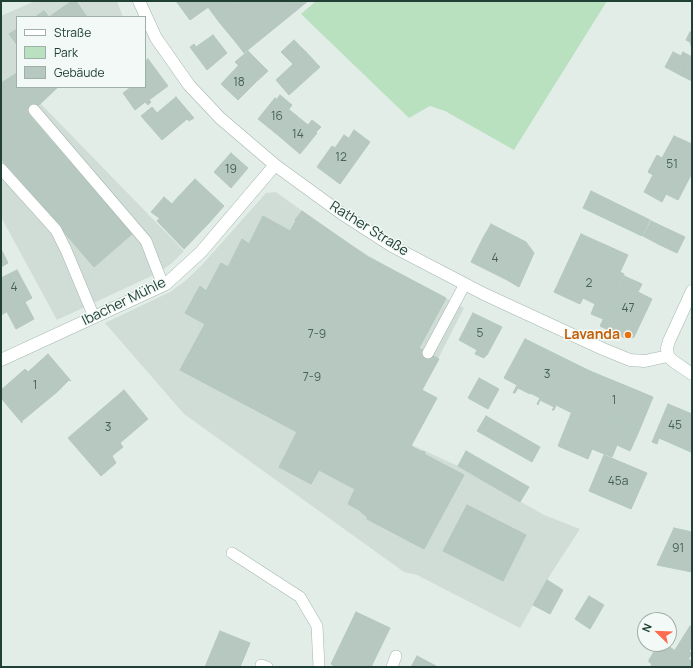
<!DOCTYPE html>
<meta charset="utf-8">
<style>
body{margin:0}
#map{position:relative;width:693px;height:668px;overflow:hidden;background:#e2ede7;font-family:Manrope,sans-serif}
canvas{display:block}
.frame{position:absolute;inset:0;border:2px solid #204035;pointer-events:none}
.legend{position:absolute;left:16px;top:16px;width:130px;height:72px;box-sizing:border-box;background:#f3f9f6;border:1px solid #9fafa9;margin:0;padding:5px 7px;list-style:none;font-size:12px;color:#204035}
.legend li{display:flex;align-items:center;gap:8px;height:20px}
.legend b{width:20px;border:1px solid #9fafa9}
.north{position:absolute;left:637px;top:612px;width:40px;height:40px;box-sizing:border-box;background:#f3f9f6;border:1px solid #9fafa9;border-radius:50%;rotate:293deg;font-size:11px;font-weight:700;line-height:16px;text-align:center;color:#204035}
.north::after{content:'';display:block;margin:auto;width:14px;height:18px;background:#fe6c4f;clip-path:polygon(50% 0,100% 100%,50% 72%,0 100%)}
</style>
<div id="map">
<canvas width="693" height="668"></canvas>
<div class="frame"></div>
<ul class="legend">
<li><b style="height:5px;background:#fff"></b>Straße</li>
<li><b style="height:11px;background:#b9e1c0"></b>Park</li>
<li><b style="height:11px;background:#b7c8c0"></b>Gebäude</li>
</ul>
<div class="north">N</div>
</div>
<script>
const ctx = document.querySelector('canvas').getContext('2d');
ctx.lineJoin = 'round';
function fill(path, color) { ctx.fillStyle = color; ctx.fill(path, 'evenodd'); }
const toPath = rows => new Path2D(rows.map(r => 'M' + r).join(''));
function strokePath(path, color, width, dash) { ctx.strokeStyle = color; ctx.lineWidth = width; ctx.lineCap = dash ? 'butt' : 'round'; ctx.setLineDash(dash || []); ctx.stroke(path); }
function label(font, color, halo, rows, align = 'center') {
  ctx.font = font + ' Manrope,sans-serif'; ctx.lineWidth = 3; ctx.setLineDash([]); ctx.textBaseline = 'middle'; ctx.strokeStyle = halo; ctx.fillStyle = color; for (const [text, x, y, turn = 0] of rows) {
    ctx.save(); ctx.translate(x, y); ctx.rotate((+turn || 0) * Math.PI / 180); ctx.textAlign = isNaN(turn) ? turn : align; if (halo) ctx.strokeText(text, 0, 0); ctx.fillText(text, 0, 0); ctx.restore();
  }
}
fill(toPath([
 [35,1,117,1,123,17,17,17,17,87,58,87,41,104,184,251,172,263,158,273,57,320,1,217,1,16],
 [276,192,327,229,369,256,464,308,422,390,412,445,458,466,544,515,580,529,552,572,520,628,417,575,404,572,184,414,105,323,170,292,185,281,201,266,266,193]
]), '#d0ddd6');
fill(toPath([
 [316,1,607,1,514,150,445,111,430,106,409,118,301,14]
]), '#b9e1c0');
const building = toPath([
 [72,1,76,1,87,17,49,17,72,1],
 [176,1,217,1,190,20,176,1],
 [217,1,249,1,219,22,208,7,217,1],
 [249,1,288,1,290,4,238,45,219,22,249,1],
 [288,1,308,1,297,10,288,1],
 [290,4,297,10,244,53,238,45,290,4],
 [44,11,49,17,35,17,44,11],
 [17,29,17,45,9,34,17,29],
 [690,32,692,33,692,49,690,42,686,40,690,32],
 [213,35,227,53,207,70,190,47,194,44,196,47,213,35],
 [294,40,306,52,293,64,281,52,294,40],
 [248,51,268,71,256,82,235,62,248,51],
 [306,52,320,67,289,95,276,80,306,52],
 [673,52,681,56,679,60,684,63,685,70,682,76,665,67,673,52],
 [683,52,692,57,692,81,682,76,685,70,684,63,679,60,683,52],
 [148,59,168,86,149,100,151,102,148,105,145,102,135,110,123,93,131,87,145,87,145,61,148,59],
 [239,65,256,82,238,100,221,84,239,65],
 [17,73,17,87,58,87,28,115,1,83,17,73],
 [1,83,30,116,1,141,1,83],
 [280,95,292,105,289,109,277,99,280,95],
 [176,97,194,118,189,121,187,119,162,140,141,116,152,107,157,113,176,97],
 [275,98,297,116,279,136,258,119,275,98],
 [30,116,132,234,94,267,1,159,1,141,30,116],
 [297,116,308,125,312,120,321,127,316,132,317,133,300,154,279,136,297,116],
 [354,130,370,142,365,149,349,138,354,130],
 [344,135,365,149,340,184,317,167,332,146,335,148,344,135],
 [674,136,692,144,692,173,678,200,666,194,662,202,644,192,653,175,648,172,657,155,662,158,674,136],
 [231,153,248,168,231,188,214,172,231,153],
 [195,179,224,206,208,224,178,197,195,179],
 [591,191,650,220,642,236,583,208,591,191],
 [164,197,172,204,159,218,151,212,164,197],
 [178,197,208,224,184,249,157,221,178,197],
 [302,211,368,257,446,298,419,348,439,359,422,390,437,398,411,446,422,452,422,451,425,452,424,454,464,475,424,549,367,519,367,517,359,510,348,504,355,489,319,470,311,484,279,467,297,432,180,370,205,324,185,313,200,286,206,291,221,263,228,267,242,239,249,244,263,216,290,231,296,221,295,220,302,211],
 [651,221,668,229,660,245,643,236,651,221],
 [491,224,526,242,534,253,519,287,507,280,518,256,483,238,491,224],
 [668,229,685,237,677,253,660,245,668,229],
 [581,234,628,255,620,272,624,274,603,319,591,314,595,304,583,298,580,304,554,292,581,234],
 [483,238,518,256,507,280,471,262,483,238],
 [1,249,8,263,1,267,1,249],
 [17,270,32,298,1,315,1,278,17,270],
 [624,276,642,284,638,292,652,299,634,337,627,339,600,326,624,276],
 [25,302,34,319,16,329,7,312,25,302],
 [473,313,502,327,487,355,486,355,484,358,475,354,477,350,459,340,473,313],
 [525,339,590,371,572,413,556,405,554,410,552,410,554,407,540,400,538,405,537,404,540,398,530,393,530,394,518,388,515,393,513,393,517,385,504,378,525,339],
 [48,354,71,381,69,380,57,392,22,421,22,423,1,398,1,390,25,369,28,372,48,354],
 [590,371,653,397,639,431,575,404,590,371],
 [479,378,499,389,488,409,468,398,479,378],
 [124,390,148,419,120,443,123,447,112,456,116,463,101,476,68,438,124,390],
 [575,404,639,431,630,451,617,445,612,457,592,449,588,459,558,446,575,404],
 [668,404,692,414,691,452,659,438,657,444,652,442,668,404],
 [486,416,540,447,532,462,477,431,486,416],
 [466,451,529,487,520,502,458,466,466,451],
 [604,455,647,473,631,509,589,491,604,455],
 [467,505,526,535,503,581,443,551,467,505],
 [674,528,692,532,692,572,657,565,674,528],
 [547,580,563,590,550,614,533,605,547,580],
 [589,596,604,605,590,629,575,619,589,596],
 [356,612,390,628,371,667,336,667,331,664,356,612],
 [690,626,692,627,692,647,689,651,692,654,688,659,675,650,690,626],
 [220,631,250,643,240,667,205,667,220,631],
 [665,644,683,656,676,667,650,667,652,664,649,662,649,660,655,650,657,649,660,651,665,644],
 [417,656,436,666,436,667,411,667,417,656],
 [683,656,692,661,692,667,676,667,683,656]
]);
fill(building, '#b7c8c0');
strokePath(building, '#b3c8be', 1);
const lane = toPath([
 [34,110,146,241,163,285],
 [1,169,56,230,66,250,94,317],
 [428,353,465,284],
 [232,553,300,597,317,626,319,667],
 [261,665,267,667],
 [392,667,396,656]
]);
const street = toPath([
 [139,1,156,38,189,85,220,118,275,165,341,213,392,246,484,294,603,349,630,360,645,361,668,356],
 [1,360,166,284,201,252,275,165]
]);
const secondary = toPath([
 [692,291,669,341,667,348,668,356,673,361,692,374]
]);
strokePath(lane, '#a4b6ae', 12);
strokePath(street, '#a4b6ae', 13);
strokePath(secondary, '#9fbaaf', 13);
strokePath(lane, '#fff', 11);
strokePath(street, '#fff', 12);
strokePath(secondary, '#fff', 12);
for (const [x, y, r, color] of [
 [628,335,4,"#e8710a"]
]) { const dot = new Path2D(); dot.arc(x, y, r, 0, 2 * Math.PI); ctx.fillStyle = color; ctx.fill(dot); strokePath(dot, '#f3f9f6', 1.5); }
label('12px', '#466258', null, [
 ["18",239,83],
 ["16",277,117],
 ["14",298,135],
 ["12",341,158],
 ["51",672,165],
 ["19",231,170],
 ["4",495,259],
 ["2",589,284],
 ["4",14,288],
 ["47",628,309],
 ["5",480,334],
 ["7-9",317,335],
 ["3",547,375],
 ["7-9",312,378],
 ["1",35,386],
 ["1",614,401],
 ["45",675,426],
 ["3",108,428],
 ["45a",618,482],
 ["91",678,549]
]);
label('14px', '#204035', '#f3f9f6', [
 ["Rather Straße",369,229,32],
 ["Ibacher Mühle",124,302,-26]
]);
label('bold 14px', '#c56008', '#f3f9f6', [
 ["Lavanda",620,335]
], 'right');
</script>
